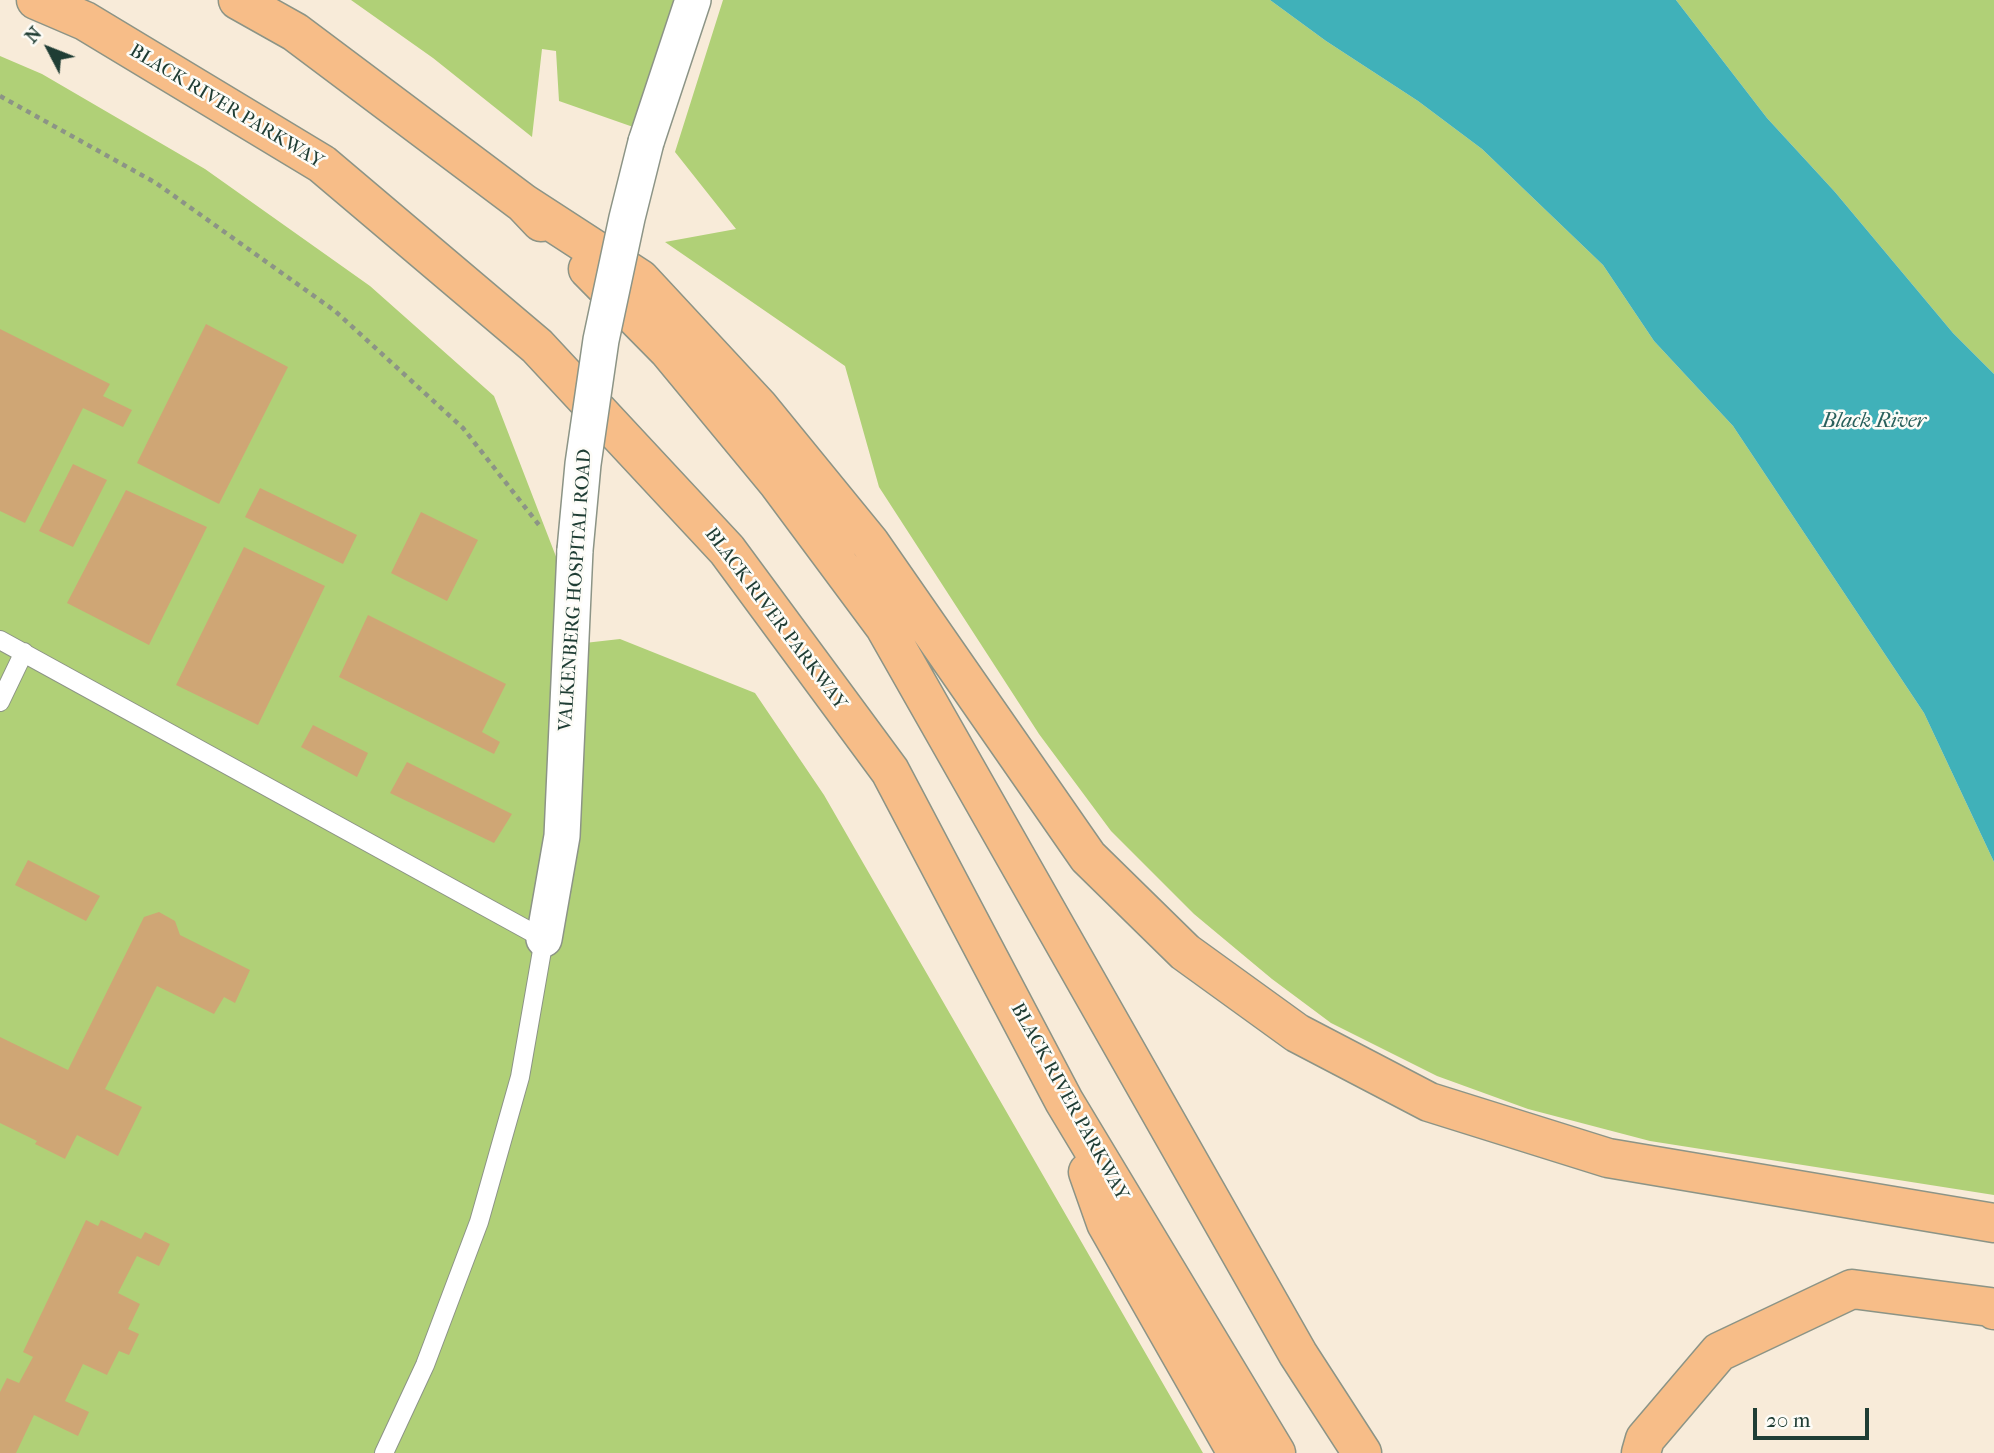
<!DOCTYPE html>
<style>
body{margin:0}
#map{position:relative;width:1994px;height:1453px;overflow:hidden;background:#f8ebd9;font-family:"IM FELL French Canon",serif}
canvas{display:block}
.north{position:absolute;left:14px;top:14px;width:70px;height:70px;-webkit-text-stroke:5px #fdfcf7;paint-order:stroke;rotate:312deg;font-size:19px;font-weight:700;line-height:28px;text-align:center;color:#1f3d34}
.north::after{content:'';display:block;margin:auto;width:24px;height:32px;background:#1f3d34;clip-path:polygon(50% 0,100% 100%,50% 72%,0 100%)}
.scale{position:absolute;left:1753px;top:1408px;width:116px;height:32px;box-sizing:border-box;border:4px solid #1f3d34;border-top:0;padding-left:9px;font-size:21px;line-height:24px;white-space:nowrap;color:#1f3d34;-webkit-text-stroke:5px #fdfcf7;paint-order:stroke}
</style>
<div id="map">
<canvas width="1994" height="1453"></canvas>
<div class="north">N</div>
<div class="scale">20 m</div>
</div>
<script>
const ctx = document.querySelector('canvas').getContext('2d');
ctx.lineJoin = 'round';
function fill(path, color) { ctx.fillStyle = color; ctx.fill(path, 'evenodd'); }
const toPath = rows => new Path2D(rows.map(r => 'M' + r).join(''));
function strokePath(path, color, width, dash) { ctx.strokeStyle = color; ctx.lineWidth = width; ctx.lineCap = dash ? 'butt' : 'round'; ctx.setLineDash(dash || []); ctx.stroke(path); }
function label(font, color, halo, rows, align = 'center') {
  ctx.font = font + ' "IM FELL French Canon",serif'; ctx.lineWidth = 5; ctx.setLineDash([]); ctx.textBaseline = 'middle'; ctx.strokeStyle = halo; ctx.fillStyle = color; for (const [text, x, y, turn = 0] of rows) {
    ctx.save(); ctx.translate(x, y); ctx.rotate((+turn || 0) * Math.PI / 180); ctx.textAlign = isNaN(turn) ? turn : align; if (halo) ctx.strokeText(text, 0, 0); ctx.fillText(text, 0, 0); ctx.restore();
  }
}
fill(toPath([
 [351,0,675,0,636,128,559,101,556,51,542,49,532,137,433,58],
 [723,0,1270,0,1326,41,1418,101,1482,149,1603,265,1654,341,1733,426,1924,713,1994,862,1994,1195,1650,1141,1528,1109,1437,1076,1331,1023,1272,979,1194,914,1111,831,1039,734,879,487,845,366,665,242,736,229,675,152],
 [1676,0,1994,0,1994,374,1953,333,1835,192,1767,118],
 [0,56,42,74,205,169,370,286,494,396,560,567,558,646,620,639,755,693,824,795,1203,1453,0,1453]
]), '#b0d077');
fill(toPath([
 [1270,0,1676,0,1767,118,1835,192,1953,333,1994,374,1994,862,1924,713,1733,426,1654,341,1603,265,1482,149,1418,101,1326,41]
]), '#40b1b9');
fill(toPath([
 [206,324,288,367,219,504,137,463],
 [0,329,110,384,103,396,132,410,123,427,83,408,25,523,0,511],
 [73,464,107,480,73,547,39,531],
 [260,488,357,535,343,564,245,517],
 [126,490,207,527,149,645,67,603],
 [421,512,478,540,447,601,391,573],
 [244,547,325,586,258,725,176,685],
 [368,615,506,684,482,732,500,742,494,754,339,677],
 [313,725,368,753,357,777,301,747],
 [407,762,512,814,494,843,390,793],
 [28,860,100,896,86,921,15,885],
 [159,912,175,921,180,935,250,970,235,1003,224,997,214,1014,157,986,105,1089,142,1107,118,1156,77,1135,65,1159,35,1144,37,1141,0,1123,0,1037,68,1070,144,917],
 [86,1220,98,1226,101,1220,141,1239,145,1232,170,1244,159,1266,137,1256,118,1293,140,1304,128,1329,139,1334,129,1355,119,1351,107,1375,83,1364,65,1401,89,1412,78,1436,34,1415,16,1453,0,1453,0,1392,7,1378,19,1383,33,1357,23,1352]
]), '#cfa675');
const service = toPath([
 [0,640,544,939,520,1077,479,1222,425,1365,384,1453],
 [0,702,24,652]
]);
const minor = toPath([
 [646,142,693,0],
 [544,939,562,836,575,550]
]);
const motorway = toPath([
 [36,0,85,21,322,164,537,346,727,550,890,771,1064,1101,1276,1453],
 [238,0,295,32,523,203,541,222],
 [523,203,640,279,759,407,870,543,1088,857,1185,952,1297,1033,1429,1102,1608,1158,1994,1223],
 [588,269,668,350,778,483,885,627,1298,1354,1362,1453],
 [1088,1172,1106,1223,1237,1453],
 [1641,1453,1645,1439,1719,1352,1852,1289,1990,1307,1994,1310]
]);
strokePath(service, '#8c9486', 20);
strokePath(minor, '#8c9486', 38);
strokePath(motorway, '#8c9486', 41);
strokePath(toPath([
 [0,96,156,183,335,311,463,428,539,525]
]), '#8c9486', 4.5, [5, 5]);
strokePath(service, '#fff', 18);
strokePath(minor, '#fff', 35);
strokePath(motorway, '#f7bd88', 38);
const minorBridge = toPath([
 [575,550,583,464,601,340,627,218,646,142]
]);
strokePath(minorBridge, '#8c9486', 38, []);
strokePath(minorBridge, '#fff', 35);
label('19px', '#1f3d34', '#fdfcf7', [
 ["BLACK RIVER PARKWAY",226,107,31],
 ["VALKENBERG HOSPITAL ROAD",576,590,-86],
 ["BLACK RIVER PARKWAY",775,619,53],
 ["BLACK RIVER PARKWAY",1069,1102,61]
]);
label('italic 21px', '#29605c', '#fdfcf7', [
 ["Black River",1874,422]
]);
</script>
